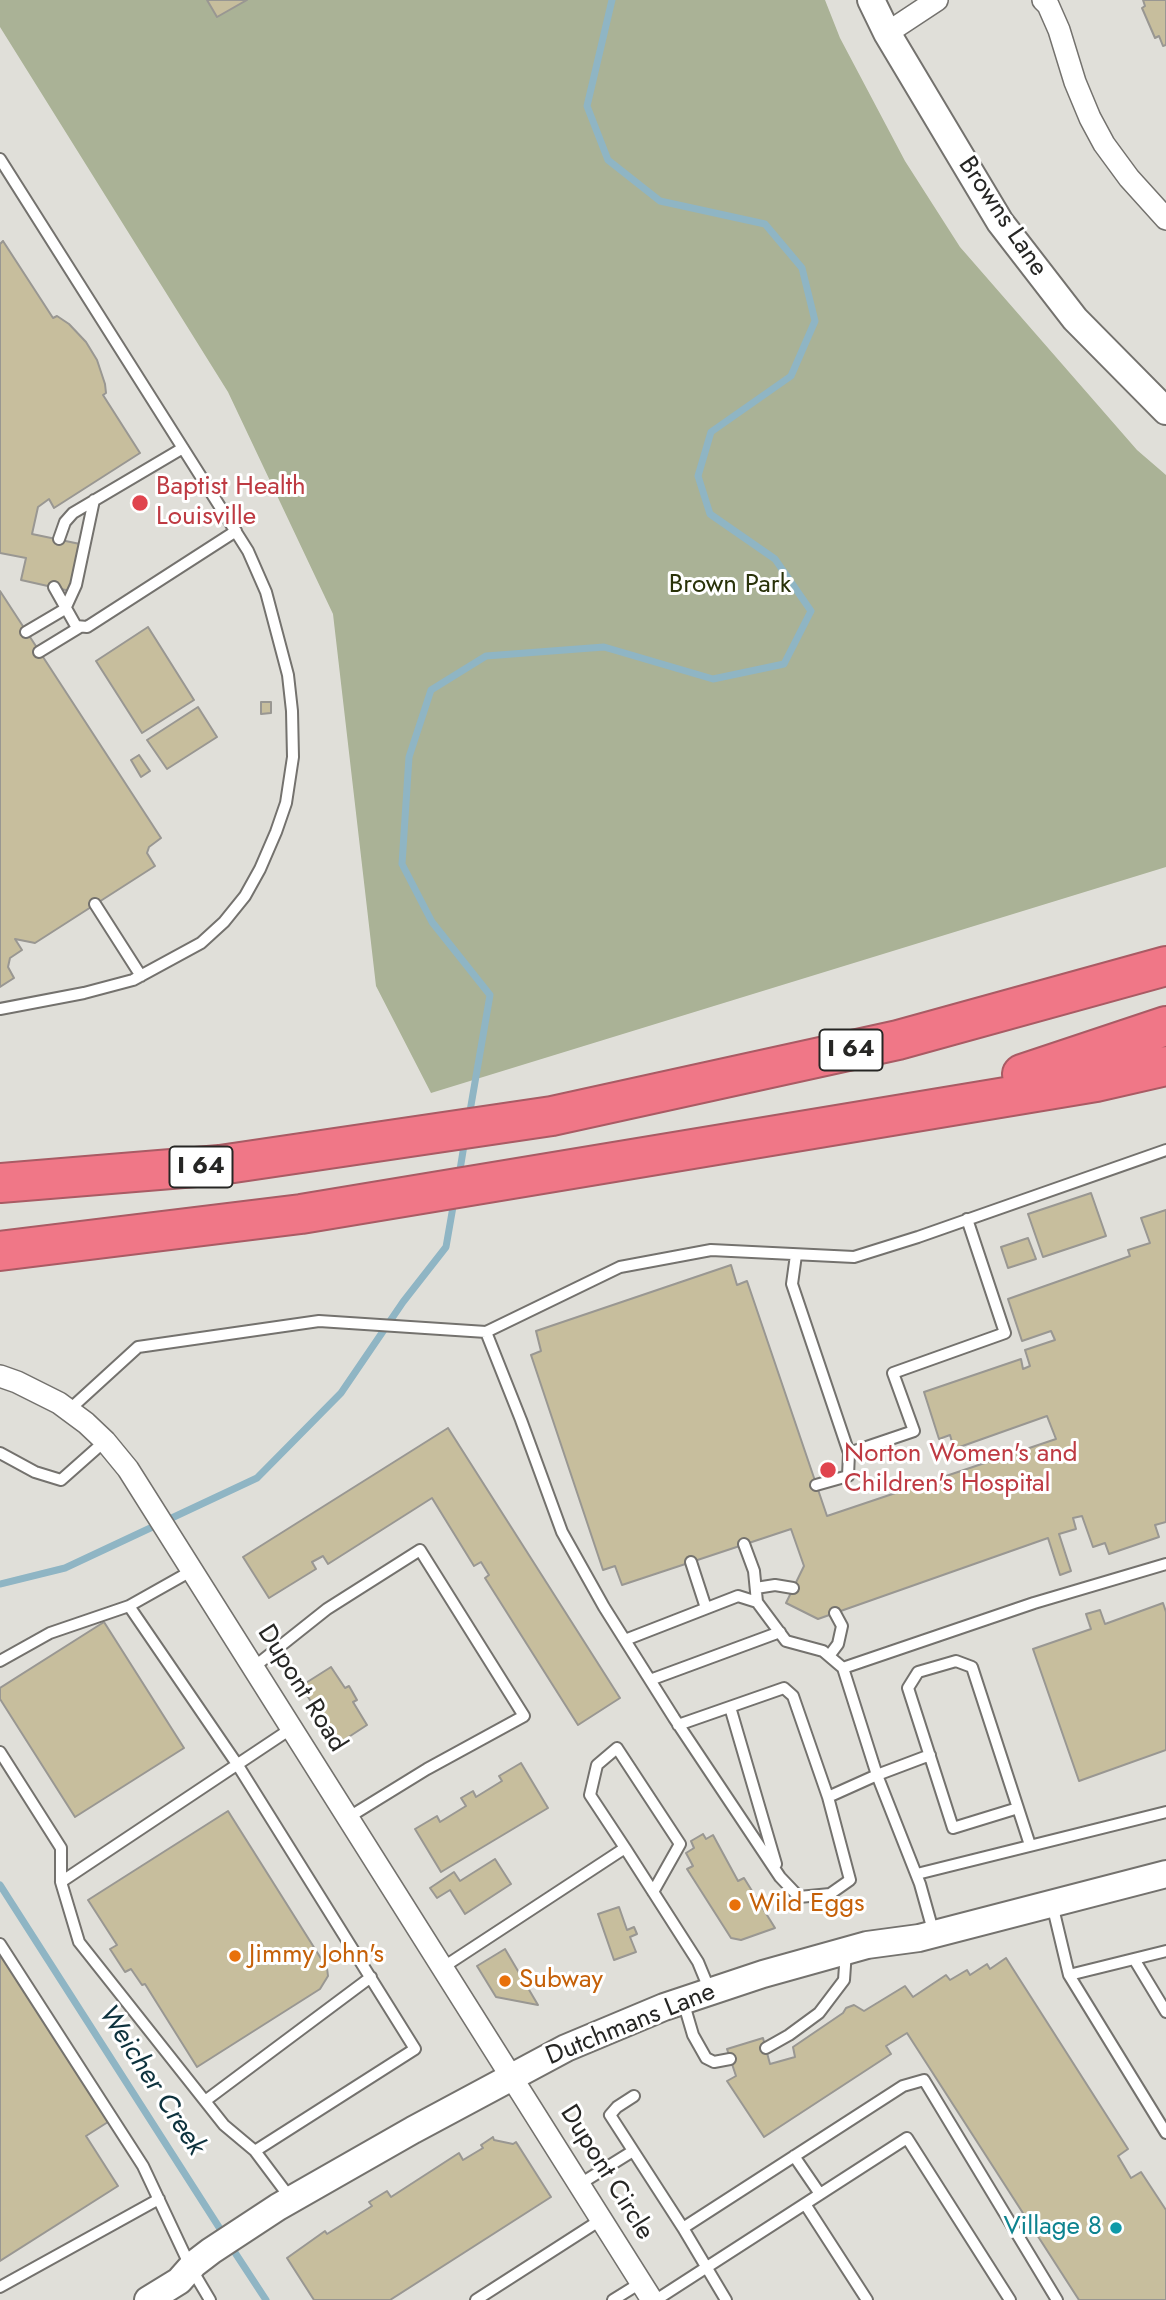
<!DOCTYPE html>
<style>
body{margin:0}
canvas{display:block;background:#e0dfd9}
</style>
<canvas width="1166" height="2300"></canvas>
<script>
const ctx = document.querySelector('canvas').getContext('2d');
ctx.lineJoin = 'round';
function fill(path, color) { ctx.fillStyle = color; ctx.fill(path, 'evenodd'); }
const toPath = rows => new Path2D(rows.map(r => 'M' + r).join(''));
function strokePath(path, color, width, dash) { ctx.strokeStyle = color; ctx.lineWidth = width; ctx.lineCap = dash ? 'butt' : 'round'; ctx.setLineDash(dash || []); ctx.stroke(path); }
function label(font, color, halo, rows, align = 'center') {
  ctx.font = font + ' Jost,sans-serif'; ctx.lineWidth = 6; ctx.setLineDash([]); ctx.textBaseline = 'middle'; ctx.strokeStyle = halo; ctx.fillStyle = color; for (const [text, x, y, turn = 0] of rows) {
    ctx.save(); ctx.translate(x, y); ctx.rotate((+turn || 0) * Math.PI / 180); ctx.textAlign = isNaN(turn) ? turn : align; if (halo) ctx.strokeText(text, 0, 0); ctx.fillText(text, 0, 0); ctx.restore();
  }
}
fill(toPath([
 [0,0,825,0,840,38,905,161,960,247,1137,450,1166,475,1166,867,431,1093,376,986,333,614,228,392,0,27]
]), '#aab296');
strokePath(toPath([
 [469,1117,490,995,432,922,402,864,409,757,431,690,486,656,604,647,713,679,784,664,811,611,775,559,710,514,698,476,711,432,791,376,815,321,802,268,765,224,660,201,608,160,587,106,612,0],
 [459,1176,465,1139],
 [0,1584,65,1568,257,1478,341,1393,403,1302,446,1247,454,1201],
 [0,1885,224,2235],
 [230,2245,266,2300]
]), '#8fb5c4', 7);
const building = toPath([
 [207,0,247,0,217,17,207,0],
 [1143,0,1166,0,1166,45,1163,46,1159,36,1155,38,1142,8,1145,6,1143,0],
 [3,241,53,318,57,316,69,324,86,342,97,360,105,384,106,393,103,395,140,453,54,508,49,499,38,507,32,534,80,544,70,591,21,580,26,558,0,553,0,244,3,241],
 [0,591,161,838,149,847,147,853,155,866,35,943,15,939,22,950,10,958,8,967,14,978,0,987,0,591],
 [148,627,194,700,142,733,96,661,148,627],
 [261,702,271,702,271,713,261,714,261,702],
 [198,707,217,737,167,769,147,740,198,707],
 [139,755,150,771,141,777,131,760,139,755],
 [1091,1193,1106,1236,1043,1257,1028,1214,1091,1193],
 [1166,1210,1166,1522,1155,1525,1159,1537,1109,1554,1105,1543,1093,1547,1082,1516,1073,1518,1076,1529,1059,1534,1071,1571,1060,1575,1048,1538,818,1619,786,1603,804,1566,791,1529,622,1585,615,1566,603,1570,531,1355,541,1351,536,1331,731,1265,737,1285,747,1281,827,1516,1056,1439,1047,1416,954,1449,950,1435,939,1439,924,1392,1021,1359,1023,1369,1030,1366,1025,1350,1055,1340,1051,1331,1022,1341,1008,1299,1130,1256,1128,1250,1150,1243,1141,1218,1166,1210],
 [1028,1238,1036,1259,1008,1268,1001,1247,1028,1238],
 [448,1428,620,1698,578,1725,485,1578,489,1575,481,1562,474,1566,432,1498,328,1564,323,1556,312,1562,316,1569,269,1598,243,1557,448,1428],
 [1163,1603,1166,1612,1166,1750,1079,1781,1033,1649,1091,1629,1086,1614,1100,1610,1105,1624,1163,1603],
 [104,1622,184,1748,75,1817,0,1699,0,1688,104,1622],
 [331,1667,345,1688,349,1686,357,1700,353,1702,367,1725,338,1744,301,1686,331,1667],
 [521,1763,548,1808,441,1872,415,1829,437,1816,440,1822,466,1806,461,1798,473,1791,476,1797,502,1781,499,1776,521,1763],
 [228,1811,327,1968,328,1976,320,1989,197,2067,145,1984,142,1985,131,1969,125,1972,110,1949,117,1945,88,1900,228,1811],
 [703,1834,706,1839,713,1835,738,1881,744,1878,775,1928,741,1940,731,1938,687,1869,693,1866,686,1853,694,1848,691,1841,703,1834],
 [495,1859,511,1884,465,1914,450,1890,437,1898,430,1888,454,1872,460,1881,495,1859],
 [619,1907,627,1930,634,1927,637,1934,630,1937,636,1952,614,1960,598,1914,619,1907],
 [505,1949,538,2005,496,1997,477,1966,505,1949],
 [0,1952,108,2122,86,2136,118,2186,0,2261,0,1952],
 [1006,1958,1128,2149,1118,2156,1131,2178,1141,2172,1166,2210,1166,2300,1079,2300,907,2033,886,2046,891,2054,764,2137,727,2081,736,2076,727,2049,763,2038,770,2064,795,2057,793,2047,843,2013,846,2008,854,2005,864,2011,905,1986,913,1997,946,1975,950,1980,967,1970,970,1975,987,1964,990,1969,1006,1958],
 [493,2137,494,2140,513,2144,516,2142,551,2197,390,2300,314,2300,287,2258,325,2231,327,2234,372,2206,369,2202,387,2191,391,2197,459,2153,463,2160,483,2148,481,2145,493,2137]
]);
fill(building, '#c7be9d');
strokePath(building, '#999792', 2);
const service = toPath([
 [0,159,248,551,266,592,288,675,292,711,293,757,286,803,276,832,260,869,245,896,224,922,201,943,133,980,84,993,0,1009],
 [59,539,65,522,73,513,183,448],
 [54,587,76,626,87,627,236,531],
 [26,632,65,609,76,585,94,500],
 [39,652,80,627],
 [95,904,141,976],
 [796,1255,792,1284,849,1453,848,1476,816,1485],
 [486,1332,521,1420,562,1532,604,1607,674,1718,780,1877,799,1897,830,1894,850,1880,828,1797,877,1775,920,1884,934,1934],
 [69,1410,138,1347,319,1321,486,1332,620,1267,711,1250,854,1257,918,1237,1166,1150],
 [0,1453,35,1472,61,1480,105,1441],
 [849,1453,914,1431,893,1373,1005,1333,967,1219],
 [744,1544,754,1571,757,1602],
 [691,1562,706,1608],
 [193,1570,129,1606,237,1764,415,2049,255,2151],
 [756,1588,775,1585,793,1588],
 [625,1640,738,1596,757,1602,786,1641,823,1651,843,1668,1034,1603,1166,1564],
 [829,1656,838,1644,842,1626,835,1613],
 [0,1661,50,1633,129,1606],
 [254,1667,327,1609,420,1550,524,1716,427,1769,349,1817],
 [843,1668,877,1775,930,1755],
 [650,1680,780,1632],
 [730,1707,776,1864],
 [678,1725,784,1688,793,1696,828,1797],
 [0,1752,61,1848,61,1882],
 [1018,1808,953,1828,908,1688,918,1672,956,1661,972,1667,1030,1845],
 [625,1848,590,1795,597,1765,617,1748,680,1844,653,1892],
 [917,1874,1166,1812],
 [1052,1904,1069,1975,1166,2133],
 [0,1944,143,2166,191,2268,210,2300],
 [1134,1959,1166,2012],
 [442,1968,625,1848,698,1962,710,1991],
 [1069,1975,1166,1951],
 [683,2001,693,2035,706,2058,714,2062,730,2059],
 [766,2048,789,2035,819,2013,844,1980,846,1951],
 [634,2096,617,2107,610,2115,683,2228,903,2086,924,2080,1057,2300],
 [205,2101,371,1977],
 [794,2156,820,2194],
 [580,2184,633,2151],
 [291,2199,255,2151,224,2125,79,1942,61,1882,292,1728],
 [805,2204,867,2300],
 [683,2228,726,2300],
 [0,2287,159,2199],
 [476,2300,602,2219],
 [613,2300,642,2282],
 [656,2300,907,2138,1010,2300]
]);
const minor = toPath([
 [1043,0,1048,5,1059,30,1075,82,1090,118,1104,144,1129,178,1166,219],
 [887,33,937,0],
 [0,1376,17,1382,59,1403,86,1423,105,1441,128,1469,652,2300]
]);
const tertiary = toPath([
 [871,0,887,33,1000,222,1075,319,1166,411],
 [148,2300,179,2281,194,2264,211,2251,278,2207,413,2130,566,2048,664,2007,763,1974,867,1945,919,1938,1166,1874]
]);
const motorway = toPath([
 [1022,1074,1166,1026],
 [0,1183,220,1165,552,1116,898,1040,1166,966],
 [0,1251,301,1214,1096,1082,1166,1066]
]);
strokePath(service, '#74726e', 14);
strokePath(minor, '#74726e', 24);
strokePath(tertiary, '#74726e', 30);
strokePath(motorway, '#a95b64', 42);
strokePath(service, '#fff', 10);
strokePath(minor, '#fff', 21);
strokePath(tertiary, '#fff', 26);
strokePath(motorway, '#f07787', 38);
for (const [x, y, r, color] of [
 [140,503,9,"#e0444e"],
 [828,1470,9,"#e0444e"],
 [735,1905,7,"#e8710a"],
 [235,1956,7,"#e8710a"],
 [505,1981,7,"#e8710a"],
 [1116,2228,7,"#0f9aa8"]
]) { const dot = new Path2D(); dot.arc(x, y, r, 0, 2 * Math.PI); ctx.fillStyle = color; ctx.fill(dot); strokePath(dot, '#fff', 2.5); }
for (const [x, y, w] of [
 [851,1050,63],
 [201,1167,63]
]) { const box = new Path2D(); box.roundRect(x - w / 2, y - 20.5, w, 41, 5); ctx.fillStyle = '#fff'; ctx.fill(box); strokePath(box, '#262624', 2); }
label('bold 24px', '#262624', null, [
 ["I 64",851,1050],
 ["I 64",201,1167]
]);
label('26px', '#262624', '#fff', [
 ["Browns Lane",1002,217,56],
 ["Dupont Road",301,1689,58],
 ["Dutchmans Lane",631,2025,-22],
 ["Dupont Circle",606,2173,58]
]);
label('26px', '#be3a42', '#fff', [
 ["Baptist Health",156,488],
 ["Louisville",156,518],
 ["Norton Women's and",844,1455],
 ["Children's Hospital",844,1485]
], 'left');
label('26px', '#293209', '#fff', [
 ["Brown Park",730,586]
]);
label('26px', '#c56008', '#fff', [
 ["Wild Eggs",749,1905],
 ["Jimmy John's",249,1956],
 ["Subway",519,1981]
], 'left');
label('26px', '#0d838f', '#fff', [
 ["Village 8",1102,2228]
], 'right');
label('italic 28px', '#0d323d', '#fff', [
 ["Weicher Creek",151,2081,57]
]);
</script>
